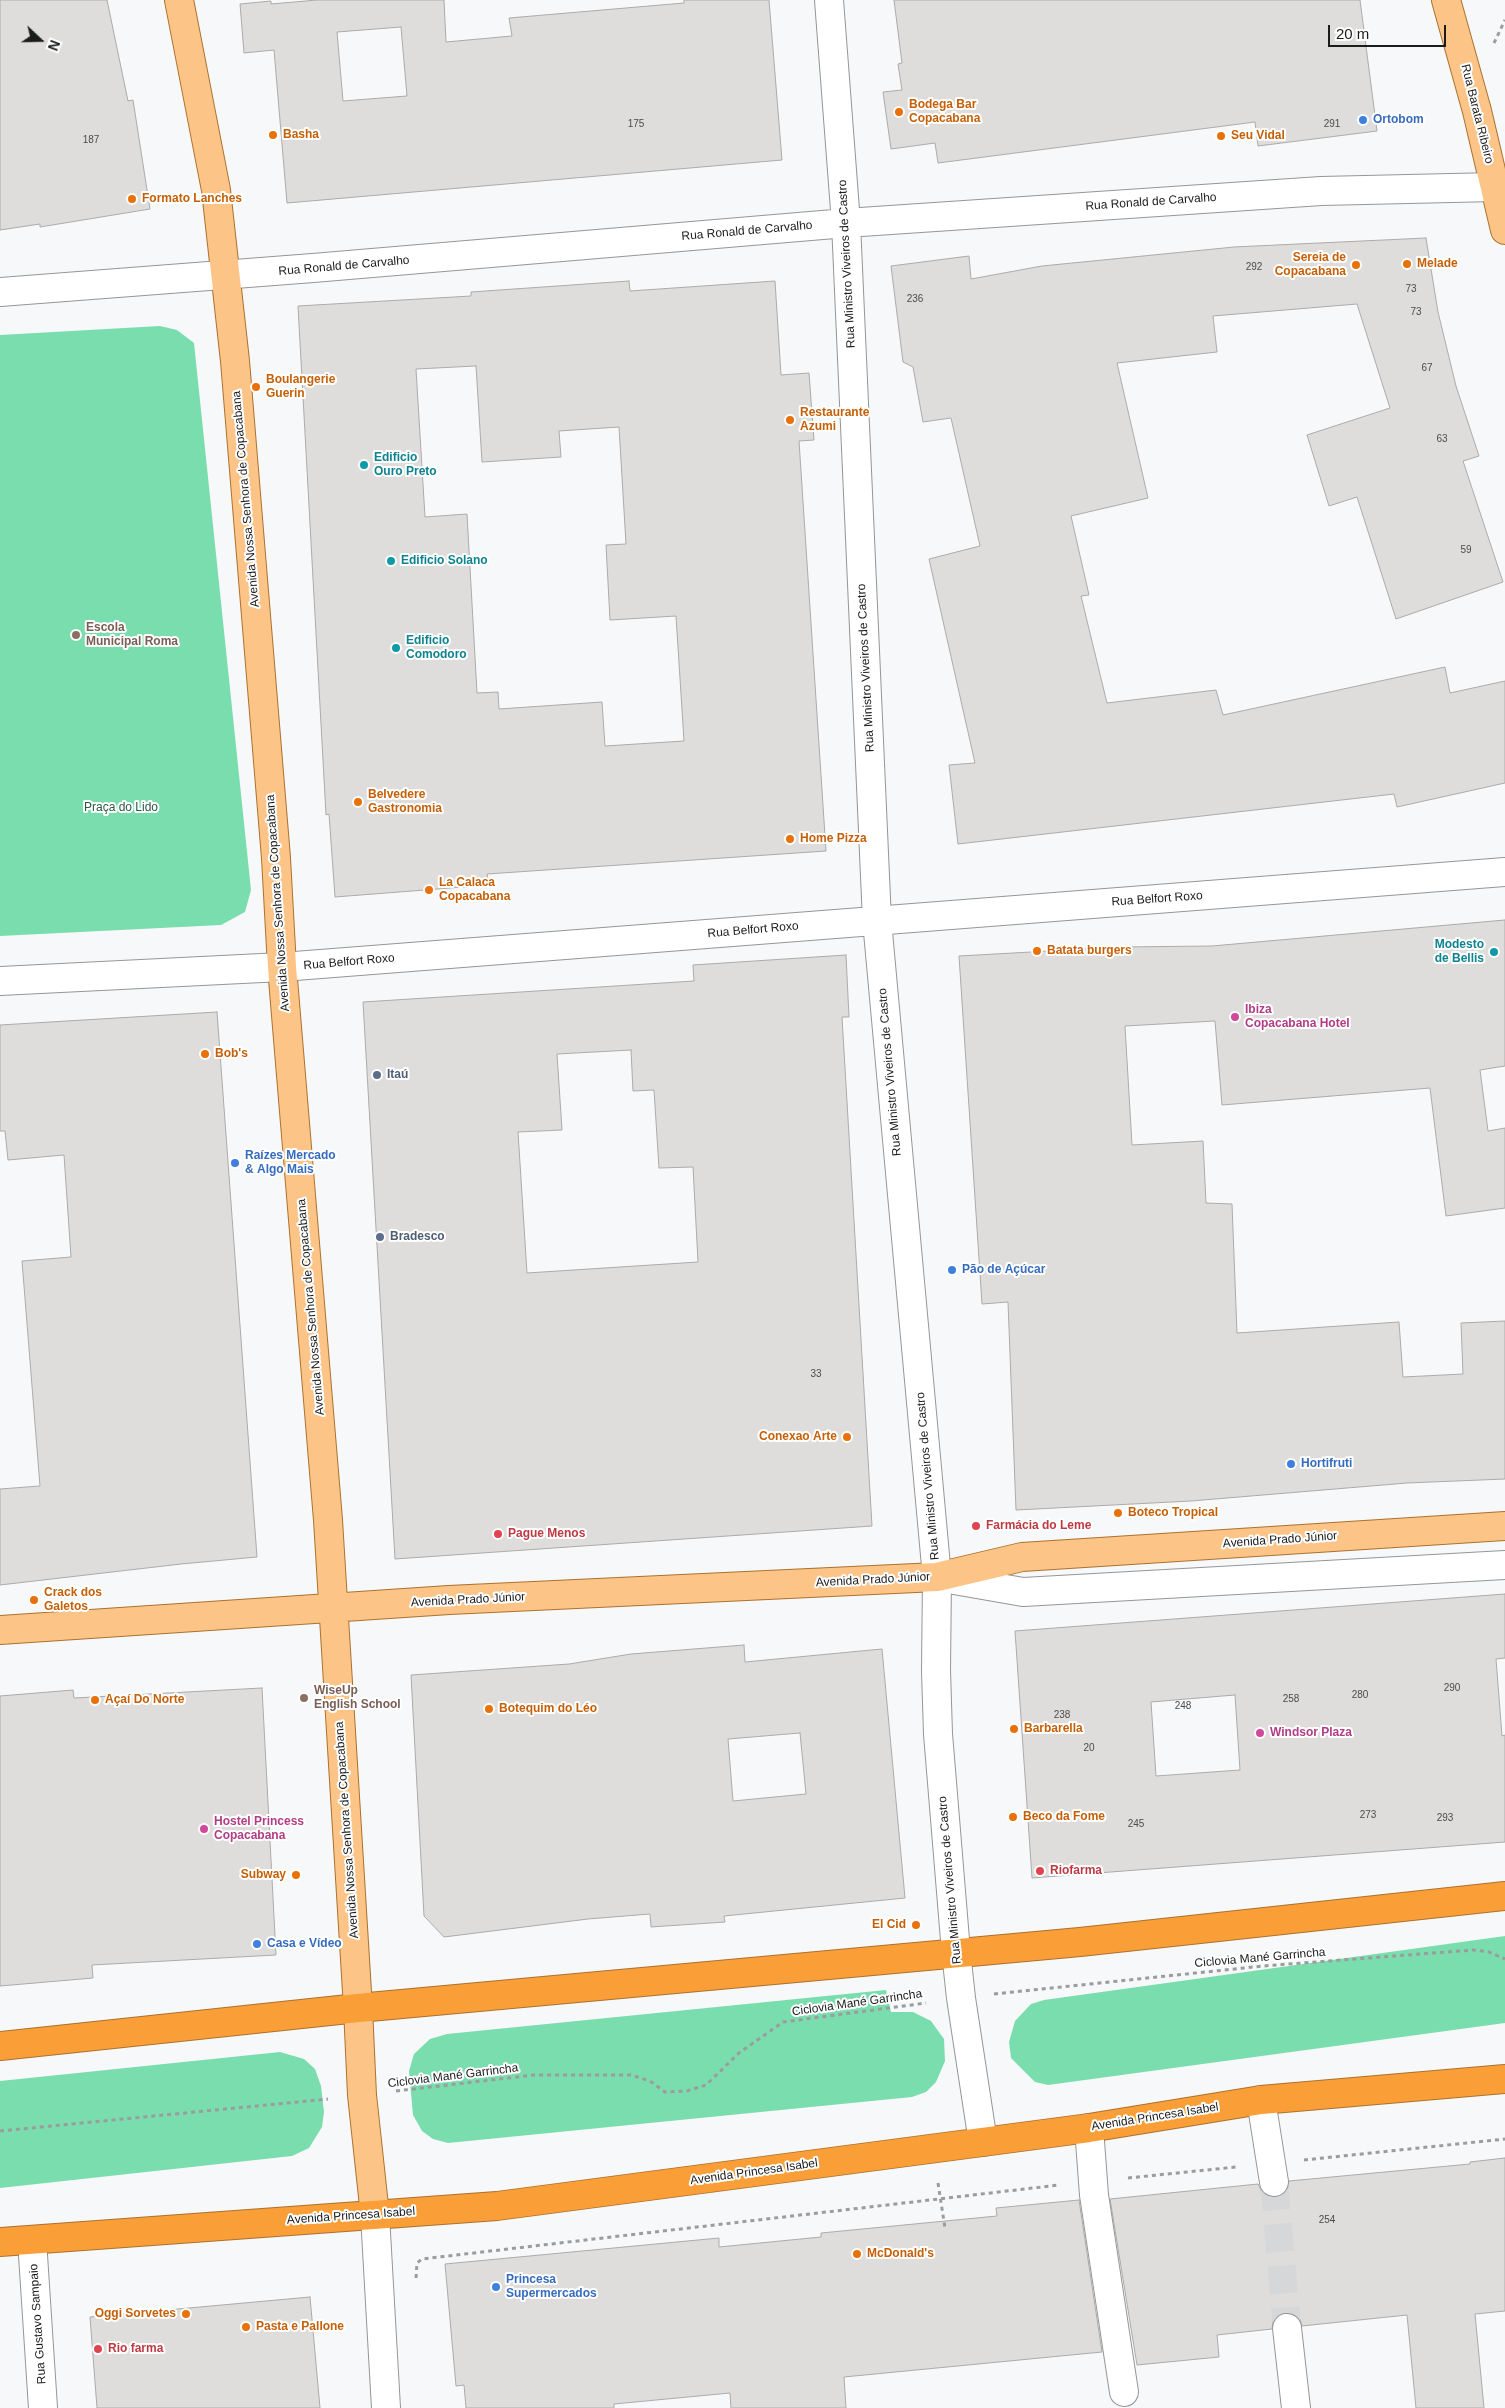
<!DOCTYPE html>
<meta charset="utf-8">
<style>
body{margin:0}
#map{position:relative;width:1505px;height:2408px;overflow:hidden;background:#f7f8f9;font-family:Helvetica,sans-serif}
canvas{display:block}
.north{position:absolute;left:15px;top:15px;width:50px;height:50px;-webkit-text-stroke:4px #fff;paint-order:stroke;rotate:111deg;font-size:14px;font-weight:700;line-height:20px;text-align:center;color:#1b1c1c}
.north::after{content:'';display:block;margin:auto;width:18px;height:22px;background:#1b1c1c;clip-path:polygon(50% 0,100% 100%,50% 72%,0 100%)}
.scale{position:absolute;left:1328px;top:25px;width:118px;height:22px;box-sizing:border-box;border:2px solid #1b1c1c;border-top:0;padding-left:6px;font-size:15px;line-height:18px;white-space:nowrap;color:#1b1c1c;-webkit-text-stroke:4px #fff;paint-order:stroke}
</style>
<div id="map">
<canvas width="1505" height="2408"></canvas>
<div class="north">N</div>
<div class="scale">20 m</div>
</div>
<script>
const ctx = document.querySelector('canvas').getContext('2d');
ctx.lineJoin = 'round';
function fill(path, color) { ctx.fillStyle = color; ctx.fill(path, 'evenodd'); }
const toPath = rows => new Path2D(rows.map(r => 'M' + r).join(''));
function strokePath(path, color, width, dash) { ctx.strokeStyle = color; ctx.lineWidth = width; ctx.lineCap = dash ? 'butt' : 'round'; ctx.setLineDash(dash || []); ctx.stroke(path); }
function label(font, color, halo, rows, align = 'center') {
  ctx.font = font + ' Helvetica,sans-serif'; ctx.lineWidth = 4; ctx.setLineDash([]); ctx.textBaseline = 'middle'; ctx.strokeStyle = halo; ctx.fillStyle = color; for (const [text, x, y, turn = 0] of rows) {
    ctx.save(); ctx.translate(x, y); ctx.rotate((+turn || 0) * Math.PI / 180); ctx.textAlign = isNaN(turn) ? turn : align; if (halo) ctx.strokeText(text, 0, 0); ctx.fillText(text, 0, 0); ctx.restore();
  }
}
fill(toPath([
 [160,326,177,330,194,343,251,890,245,912,221,925,0,936,0,335],
 [1505,1936,1505,2023,1048,2085,1035,2082,1011,2058,1009,2042,1015,2021,1031,2004,1044,2000],
 [886,1990,891,2012,913,2012,931,2021,944,2039,945,2061,936,2082,926,2092,912,2097,448,2143,433,2139,422,2131,413,2115,409,2071,414,2054,430,2039,447,2034],
 [280,2052,304,2059,315,2069,321,2086,324,2112,322,2127,309,2148,292,2156,0,2188,0,2081]
]), '#7addae');
const building = toPath([
 [0,0,107,0,128,101,133,100,150,209,40,227,40,224,0,230,0,0],
 [317,0,444,0,446,42,512,36,509,18,684,3,684,0,769,0,782,160,287,203,274,50,244,53,240,4,271,1,271,4,317,0],
 [401,27,407,96,343,101,337,32,401,27],
 [894,0,1360,0,1377,131,1258,146,1255,122,938,163,935,143,891,149,883,92,902,90,898,64,902,63,894,0],
 [1426,238,1438,312,1456,386,1479,456,1463,461,1503,582,1396,619,1357,497,1329,506,1307,435,1390,408,1357,304,1213,316,1217,352,1117,363,1148,498,1071,516,1089,595,1081,596,1107,703,1216,690,1223,715,1445,667,1450,693,1505,681,1505,783,1397,807,1394,794,958,844,949,765,975,763,929,559,980,546,951,418,923,422,913,367,903,362,891,266,969,256,971,279,1042,266,1234,247,1426,238],
 [629,281,630,291,775,281,781,375,809,373,814,440,799,441,826,851,487,874,489,885,335,897,329,814,326,815,298,306,471,296,471,292,629,281],
 [476,366,482,462,561,457,559,431,619,427,626,544,606,545,610,620,676,616,684,741,605,746,602,702,499,709,498,692,477,693,467,514,425,517,416,369,476,366],
 [1505,920,1505,1066,1480,1070,1488,1131,1505,1128,1505,1208,1446,1216,1430,1088,1222,1105,1215,1021,1125,1026,1132,1145,1203,1141,1206,1203,1232,1204,1237,1333,1399,1322,1403,1377,1463,1374,1461,1323,1505,1321,1505,1479,1407,1483,1191,1501,1016,1510,1008,1302,982,1304,959,956,1121,947,1212,946,1505,920],
 [846,955,849,1017,842,1017,872,1526,395,1559,363,1002,694,981,693,965,846,955],
 [631,1050,633,1091,654,1090,659,1168,693,1167,698,1262,527,1273,518,1132,562,1130,557,1054,631,1050],
 [217,1012,257,1557,181,1564,0,1585,0,1489,40,1486,22,1261,71,1257,64,1155,8,1160,5,1131,0,1131,0,1025,217,1012],
 [1505,1594,1505,1658,1496,1659,1502,1736,1505,1735,1505,1842,1032,1878,1015,1631,1505,1594],
 [1235,1695,1240,1770,1156,1776,1151,1702,1235,1695],
 [744,1645,745,1662,882,1649,905,1898,724,1916,725,1922,651,1927,650,1914,588,1919,444,1937,424,1916,411,1675,569,1664,631,1654,744,1645],
 [800,1733,806,1794,733,1801,728,1739,800,1733],
 [262,1688,276,1955,92,1965,93,1978,0,1986,0,1696,73,1690,74,1698,262,1688],
 [1505,2158,1505,2311,1475,2314,1484,2408,1416,2408,1407,2315,1302,2326,1300,2319,1294,2314,1285,2313,1277,2316,1273,2321,1272,2329,1217,2335,1219,2357,1137,2365,1110,2199,1258,2184,1262,2192,1269,2197,1276,2197,1284,2194,1289,2181,1470,2164,1470,2162,1505,2158],
 [1079,2200,1102,2352,844,2377,846,2408,731,2408,730,2393,614,2404,614,2408,466,2408,464,2385,456,2386,445,2264,719,2238,719,2247,821,2237,821,2233,997,2216,996,2208,1079,2200],
 [310,2297,320,2408,97,2408,90,2317,310,2297]
]);
fill(building, '#dedddc');
strokePath(building, '#acabaa', 1);
strokePath(toPath([
 [1274,2182,1287,2328]
]), '#d6d7d8', 28, [28, 14]);
const minor = toPath([
 [829,0,846,223,877,921,937,1577,936,1671,938,1734,956,1952,961,1998,983,2142],
 [0,292,313,268,846,223,1321,191,1495,187],
 [0,981,282,967,1505,872],
 [937,1577,1023,1592,1505,1565],
 [1261,2100,1274,2182],
 [1089,2128,1094,2195,1124,2392],
 [375,2215,386,2408],
 [32,2240,43,2408],
 [1287,2328,1296,2408]
]);
const major = toPath([
 [179,0,216,190,235,361,276,858,282,967,328,1520,358,2008,362,2095,375,2215],
 [1446,0,1477,111,1505,230],
 [0,1630,449,1600,937,1577,1022,1557,1505,1526]
]);
const highway = toPath([
 [0,2046,358,2008,1080,1942,1505,1896],
 [0,2242,497,2206,1089,2128,1261,2100,1505,2079]
]);
strokePath(minor, '#959697', 30);
strokePath(major, '#ac712e', 30);
strokePath(highway, '#ac712e', 30);
strokePath(toPath([
 [1494,43,1505,20],
 [994,1994,1263,1966,1473,1950,1489,1952,1505,1959],
 [396,2091,534,2075,631,2075,650,2081,665,2092,687,2091,706,2085,739,2053,783,2022,926,2003],
 [0,2131,328,2099],
 [1304,2160,1505,2139],
 [1128,2178,1236,2167],
 [938,2183,945,2228],
 [416,2278,417,2263,422,2259,1059,2185]
]), '#9b9c9c', 3, [4, 4]);
strokePath(minor, '#fff', 28);
strokePath(major, '#fcc587', 28);
strokePath(highway, '#fa9f37', 28);
for (const [x, y, r, color] of [
 [899,112,5,"#e8710a"],
 [1363,120,5,"#3f7fe0"],
 [273,135,5,"#e8710a"],
 [1221,136,5,"#e8710a"],
 [132,199,5,"#e8710a"],
 [1407,264,5,"#e8710a"],
 [1356,265,5,"#e8710a"],
 [256,387,5,"#e8710a"],
 [790,420,5,"#e8710a"],
 [364,465,5,"#0f9aa8"],
 [391,561,5,"#0f9aa8"],
 [76,635,5,"#8d6e63"],
 [396,648,5,"#0f9aa8"],
 [358,802,5,"#e8710a"],
 [790,839,5,"#e8710a"],
 [429,890,5,"#e8710a"],
 [1037,951,5,"#e8710a"],
 [1494,952,5,"#0f9aa8"],
 [1235,1017,5,"#d1479c"],
 [205,1054,5,"#e8710a"],
 [377,1075,5,"#5c6f8a"],
 [235,1163,5,"#3f7fe0"],
 [380,1237,5,"#5c6f8a"],
 [952,1270,5,"#3f7fe0"],
 [847,1437,5,"#e8710a"],
 [1291,1464,5,"#3f7fe0"],
 [1118,1513,5,"#e8710a"],
 [976,1526,5,"#e0444e"],
 [498,1534,5,"#e0444e"],
 [34,1600,5,"#e8710a"],
 [304,1698,5,"#8d6e63"],
 [95,1700,5,"#e8710a"],
 [489,1709,5,"#e8710a"],
 [1014,1729,5,"#e8710a"],
 [1260,1733,5,"#d1479c"],
 [1013,1817,5,"#e8710a"],
 [204,1829,5,"#d1479c"],
 [1040,1871,5,"#e0444e"],
 [296,1875,5,"#e8710a"],
 [916,1925,5,"#e8710a"],
 [257,1944,5,"#3f7fe0"],
 [857,2254,5,"#e8710a"],
 [496,2287,5,"#3f7fe0"],
 [186,2314,5,"#e8710a"],
 [246,2327,5,"#e8710a"],
 [98,2349,5,"#e0444e"]
]) { const dot = new Path2D(); dot.arc(x, y, r, 0, 2 * Math.PI); ctx.fillStyle = color; ctx.fill(dot); strokePath(dot, '#fff', 2); }
label('10px', '#4c4c4c', null, [
 ["175",636,124],
 ["291",1332,124],
 ["187",91,140],
 ["292",1254,267],
 ["73",1411,289],
 ["236",915,299],
 ["73",1416,312],
 ["67",1427,368],
 ["63",1442,439],
 ["59",1466,550],
 ["33",816,1374],
 ["290",1452,1688],
 ["280",1360,1695],
 ["258",1291,1699],
 ["248",1183,1706],
 ["238",1062,1715],
 ["20",1089,1748],
 ["273",1368,1815],
 ["293",1445,1818],
 ["245",1136,1824],
 ["254",1327,2220]
]);
label('bold 12px', '#c56008', '#fff', [
 ["Bodega Bar",909,105],
 ["Copacabana",909,119],
 ["Basha",283,135],
 ["Seu Vidal",1231,136],
 ["Formato Lanches",142,199],
 ["Sereia de",1346,258,"right"],
 ["Copacabana",1346,272,"right"],
 ["Melade",1417,264],
 ["Boulangerie",266,380],
 ["Guerin",266,394],
 ["Restaurante",800,413],
 ["Azumi",800,427],
 ["Belvedere",368,795],
 ["Gastronomia",368,809],
 ["Home Pizza",800,839],
 ["La Calaca",439,883],
 ["Copacabana",439,897],
 ["Batata burgers",1047,951],
 ["Bob's",215,1054],
 ["Conexao Arte",837,1437,"right"],
 ["Boteco Tropical",1128,1513],
 ["Crack dos",44,1593],
 ["Galetos",44,1607],
 ["Açaí Do Norte",105,1700],
 ["Botequim do Léo",499,1709],
 ["Barbarella",1024,1729],
 ["Beco da Fome",1023,1817],
 ["Subway",286,1875,"right"],
 ["El Cid",906,1925,"right"],
 ["McDonald's",867,2254],
 ["Oggi Sorvetes",176,2314,"right"],
 ["Pasta e Pallone",256,2327]
], 'left');
label('12px', '#1b1c1c', '#fff', [
 ["Rua Barata Ribeiro",1477,114,76],
 ["Rua Ronald de Carvalho",1151,202,-4],
 ["Rua Ronald de Carvalho",747,231,-5],
 ["Rua Ministro Viveiros de Castro",847,264,-93],
 ["Rua Ronald de Carvalho",344,266,-5],
 ["Avenida Nossa Senhora de Copacabana",246,499,-95],
 ["Rua Ministro Viveiros de Castro",866,668,-93],
 ["Rua Belfort Roxo",1157,899,-4],
 ["Avenida Nossa Senhora de Copacabana",278,903,-94],
 ["Rua Belfort Roxo",753,930,-5],
 ["Rua Belfort Roxo",349,962,-5],
 ["Rua Ministro Viveiros de Castro",890,1072,-95],
 ["Avenida Nossa Senhora de Copacabana",311,1307,-95],
 ["Rua Ministro Viveiros de Castro",928,1476,-95],
 ["Avenida Prado Júnior",1280,1540,-4],
 ["Avenida Prado Júnior",873,1580,-3],
 ["Avenida Prado Júnior",468,1600,-3],
 ["Avenida Nossa Senhora de Copacabana",347,1830,-94],
 ["Rua Ministro Viveiros de Castro",950,1880,-95],
 ["Ciclovia Mané Garrincha",1260,1958,-5],
 ["Ciclovia Mané Garrincha",857,2003,-8],
 ["Ciclovia Mané Garrincha",453,2076,-7],
 ["Avenida Princesa Isabel",1155,2117,-9],
 ["Avenida Princesa Isabel",754,2172,-8],
 ["Avenida Princesa Isabel",351,2216,-4],
 ["Rua Gustavo Sampaio",38,2324,-94]
]);
label('bold 12px', '#366cbe', '#fff', [
 ["Ortobom",1373,120],
 ["Raízes Mercado",245,1156],
 ["& Algo Mais",245,1170],
 ["Pão de Açúcar",962,1270],
 ["Hortifruti",1301,1464],
 ["Casa e Vídeo",267,1944],
 ["Princesa",506,2280],
 ["Supermercados",506,2294]
], 'left');
label('bold 12px', '#0d838f', '#fff', [
 ["Edificio",374,458],
 ["Ouro Preto",374,472],
 ["Edificio Solano",401,561],
 ["Edificio",406,641],
 ["Comodoro",406,655],
 ["Modesto",1484,945,"right"],
 ["de Bellis",1484,959,"right"]
], 'left');
label('bold 12px', '#785e54', '#fff', [
 ["Escola",86,628],
 ["Municipal Roma",86,642],
 ["WiseUp",314,1691],
 ["English School",314,1705]
], 'left');
label('12px', '#2a5943', '#fff', [
 ["Praça do Lido",121,808]
]);
label('bold 12px', '#b23c85', '#fff', [
 ["Ibiza",1245,1010],
 ["Copacabana Hotel",1245,1024],
 ["Windsor Plaza",1270,1733],
 ["Hostel Princess",214,1822],
 ["Copacabana",214,1836]
], 'left');
label('bold 12px', '#4e5e75', '#fff', [
 ["Itaú",387,1075],
 ["Bradesco",390,1237]
], 'left');
label('bold 12px', '#be3a42', '#fff', [
 ["Farmácia do Leme",986,1526],
 ["Pague Menos",508,1534],
 ["Riofarma",1050,1871],
 ["Rio farma",108,2349]
], 'left');
</script>
